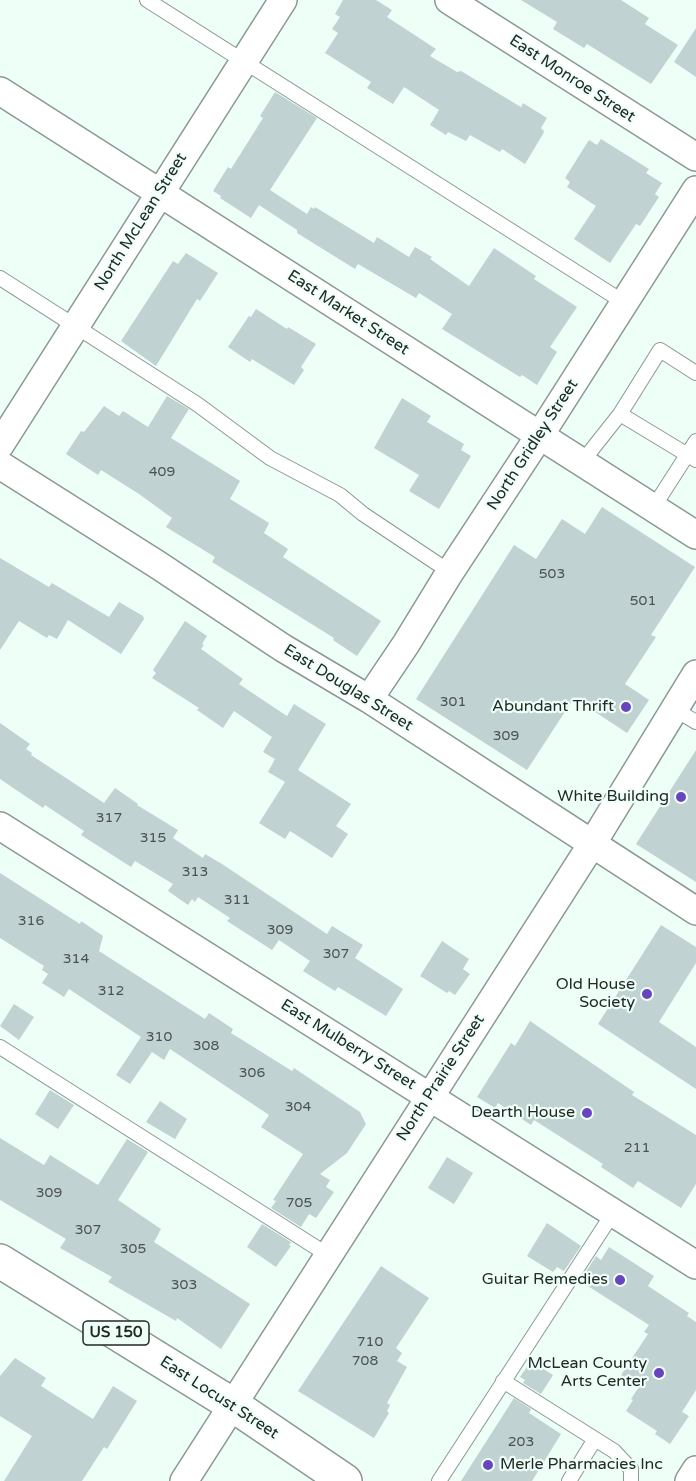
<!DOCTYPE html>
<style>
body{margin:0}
canvas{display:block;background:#eefff8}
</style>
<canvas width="696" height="1481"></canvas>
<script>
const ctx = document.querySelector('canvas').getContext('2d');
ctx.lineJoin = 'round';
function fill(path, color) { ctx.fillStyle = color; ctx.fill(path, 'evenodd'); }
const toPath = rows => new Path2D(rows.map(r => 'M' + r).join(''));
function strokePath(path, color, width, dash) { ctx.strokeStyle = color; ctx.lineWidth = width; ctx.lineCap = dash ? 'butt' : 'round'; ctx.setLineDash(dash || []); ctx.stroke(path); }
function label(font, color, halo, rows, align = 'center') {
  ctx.font = font + ' "Varela Round",sans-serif'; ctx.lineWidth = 4.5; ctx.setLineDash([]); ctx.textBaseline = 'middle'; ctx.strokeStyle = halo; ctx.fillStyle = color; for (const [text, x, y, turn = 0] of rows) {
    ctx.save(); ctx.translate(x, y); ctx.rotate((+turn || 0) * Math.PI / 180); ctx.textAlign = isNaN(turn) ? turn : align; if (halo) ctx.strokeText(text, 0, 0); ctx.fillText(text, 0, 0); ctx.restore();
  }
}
fill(toPath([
 [343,0,376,0,392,10,387,17,436,49,430,56,457,72,461,71,521,107,523,103,547,118,541,128,544,131,543,134,525,164,502,149,500,152,470,135,466,141,448,132,446,135,430,125,439,110,404,87,393,104,367,88,371,82,325,53,338,33,332,29,340,17,335,14],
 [521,0,621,0,649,18,645,24,678,45,651,84,587,44,584,48,553,29,557,22],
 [696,28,696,77,674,62],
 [275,92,317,118,270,190,307,214,311,207,314,209,315,207,374,243,377,237,409,257,415,247,432,257,430,259,469,286,494,248,536,276,534,279,577,307,550,347,557,352,537,385,522,375,520,377,442,329,452,314,419,293,416,298,358,264,355,269,297,233,297,230,259,205,251,218,220,198,221,196,213,191,228,167,231,169,263,118,260,116],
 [601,139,649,169,646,173,662,183,655,194,659,197,640,226,636,224,610,263,574,239,596,206,567,187,570,182,565,178,589,140,597,145],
 [186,253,218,273,200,301,197,299,156,366,121,341,173,261,178,264],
 [256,309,287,329,288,327,316,344,301,367,304,370,294,385,252,359,250,362,228,347,249,316,251,317],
 [167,396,189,409,171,438,240,481,230,499,269,523,264,533,288,549,283,557,381,621,357,656,333,640,334,638,212,562,215,557,166,527,172,518,139,494,101,470,98,475,66,454,81,431,84,432,104,406,119,416,123,411,148,427],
 [402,398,431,416,427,422,464,444,461,450,471,456,439,509,409,491,419,475,374,448],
 [602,507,695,567,651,635,656,637,625,684,649,700,627,733,574,698,527,770,416,699,514,545,536,559,562,519,585,534],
 [0,558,49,587,52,583,109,617,119,602,143,616,144,619,121,654,68,620,57,639,49,635,47,638,19,621,0,650],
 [185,621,207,636,202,644,204,645,201,649,243,679,239,684,287,716,294,704,326,724,298,770,351,804,336,826,348,834,332,858,290,831,285,839,259,823,285,782,268,772,275,759,263,752,272,737,234,711,223,728,197,710,199,708,152,678,156,673,153,670],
 [0,723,30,744,26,749,32,753,31,755,104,803,115,788,138,804,137,805,178,830,173,838,203,858,205,854,222,864,327,934,332,926,363,945,355,958,403,989,386,1016,338,987,335,991,303,971,310,961,279,940,272,950,227,921,230,918,198,897,195,902,192,899,188,905,168,891,173,884,135,861,131,867,81,835,84,831,45,805,43,808,0,779],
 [696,750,696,882,636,844],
 [0,873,80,924,81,921,103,936,99,951,205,1019,209,1013,233,1029,231,1033,292,1071,294,1068,360,1112,366,1124,347,1153,320,1174,330,1180,326,1187,334,1192,316,1218,309,1214,301,1227,271,1208,276,1201,273,1200,303,1154,261,1127,269,1115,170,1049,164,1060,152,1052,130,1084,116,1075,141,1037,69,989,64,997,42,983,48,974,42,970,44,966,0,938],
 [661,925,696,947,696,963,659,1022,696,1047,696,1089,598,1024],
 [442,941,469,959,463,969,470,974,455,995,449,991,447,993,420,976],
 [14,1004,34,1017,19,1040,0,1026],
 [530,1021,634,1092,632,1095,696,1135,696,1184,681,1208,638,1181,633,1188,601,1167,603,1164,534,1120,531,1125,498,1103,495,1108,477,1097,511,1043,515,1046],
 [50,1090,74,1105,58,1129,35,1114],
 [160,1101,187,1119,175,1139,146,1122],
 [0,1138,44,1165,50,1155,98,1185,127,1139,148,1152,118,1200,161,1229,154,1242,250,1304,221,1349,177,1318,176,1321,108,1282,112,1277,60,1248,66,1239,0,1200],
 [447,1157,473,1173,454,1204,428,1188],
 [547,1223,581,1246,564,1271,557,1267,553,1272,527,1256],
 [262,1224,291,1242,289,1245,291,1246,276,1267,247,1247],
 [609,1247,654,1276,648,1286,689,1313,687,1316,696,1322,696,1390,682,1412,689,1416,670,1444,655,1434,657,1431,626,1411,633,1400,631,1399,639,1387,621,1375,648,1334,644,1332,649,1325,580,1281,596,1256,601,1260],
 [381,1266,429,1298,396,1348,402,1353,397,1361,407,1367,387,1403,390,1405,387,1411,389,1413,374,1438,298,1391],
 [15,1358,46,1378,41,1386,93,1419,113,1386,137,1401,107,1449,104,1447,82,1481,4,1481,32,1436,0,1416,0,1376],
 [531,1361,553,1375,541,1394,523,1383,525,1380,520,1377],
 [514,1398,531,1409,529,1413,561,1434,532,1481,461,1481]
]), '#c0d2d1');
const lane = toPath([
 [147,0,625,303],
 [0,278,197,404,270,458,340,495,363,514,450,572],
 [620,414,696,460],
 [582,462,620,414,660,350,696,373],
 [653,508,696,441],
 [674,709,696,722],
 [0,1047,328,1255],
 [503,1381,614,1451,631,1469,631,1481],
 [439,1481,613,1213],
 [569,1481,595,1439]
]);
const street = toPath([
 [449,0,696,157],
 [0,91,696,535],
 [0,445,283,0],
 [0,465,158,565,283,648,369,699,696,911],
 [369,699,406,644,450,572,540,435,696,190],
 [0,826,696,1265],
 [184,1481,592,844,696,674],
 [689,1481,696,1470]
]);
const primary = toPath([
 [0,1261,233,1405,345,1481]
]);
strokePath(lane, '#8a9993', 16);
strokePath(street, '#8a9993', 30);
strokePath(primary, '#8a9993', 36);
strokePath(lane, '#fff', 14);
strokePath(street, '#fff', 27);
strokePath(primary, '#fff', 33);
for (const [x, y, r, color] of [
 [626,707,6,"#6845be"],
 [681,797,6,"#6845be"],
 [647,994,6,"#6845be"],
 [587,1113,6,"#6845be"],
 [620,1280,6,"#6845be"],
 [659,1373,6,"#6845be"],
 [488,1465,6,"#6845be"]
]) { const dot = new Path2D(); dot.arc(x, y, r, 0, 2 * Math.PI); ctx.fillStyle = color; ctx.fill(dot); strokePath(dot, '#eefff8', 2); }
label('14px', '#4a5251', null, [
 ["409",162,472],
 ["503",552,574],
 ["501",643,601],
 ["301",453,702],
 ["309",506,736],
 ["317",109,818],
 ["315",153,838],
 ["313",195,872],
 ["311",237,900],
 ["316",31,921],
 ["309",280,930],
 ["307",336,954],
 ["314",76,959],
 ["312",111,991],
 ["310",159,1037],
 ["308",206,1046],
 ["306",252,1073],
 ["304",298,1107],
 ["211",637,1148],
 ["309",49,1193],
 ["705",299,1203],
 ["307",88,1230],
 ["305",133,1249],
 ["303",184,1285],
 ["710",370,1342],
 ["708",365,1361],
 ["203",521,1442]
]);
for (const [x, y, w] of [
 [116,1333,66]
]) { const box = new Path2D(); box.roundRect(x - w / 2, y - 12, w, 24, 4.5); ctx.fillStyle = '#eefff8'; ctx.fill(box); strokePath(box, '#222826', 1.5); }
label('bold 15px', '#222826', null, [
 ["US 150",116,1333]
]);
label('16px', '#222826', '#eefff8', [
 ["East Monroe Street",572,79,33],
 ["North McLean Street",141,222,-58],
 ["East Market Street",348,313,33],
 ["North Gridley Street",533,445,-57],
 ["East Douglas Street",348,688,32],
 ["East Mulberry Street",348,1045,32],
 ["North Prairie Street",441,1078,-57],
 ["East Locust Street",219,1398,33]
]);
label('16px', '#222826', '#eefff8', [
 ["Abundant Thrift",614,707],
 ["White Building",669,797],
 ["Old House",635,985],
 ["Society",635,1003],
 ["Dearth House",575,1113],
 ["Guitar Remedies",608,1280],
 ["McLean County",647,1364],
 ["Arts Center",647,1382],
 ["Merle Pharmacies Inc",500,1465,"left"]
], 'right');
</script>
